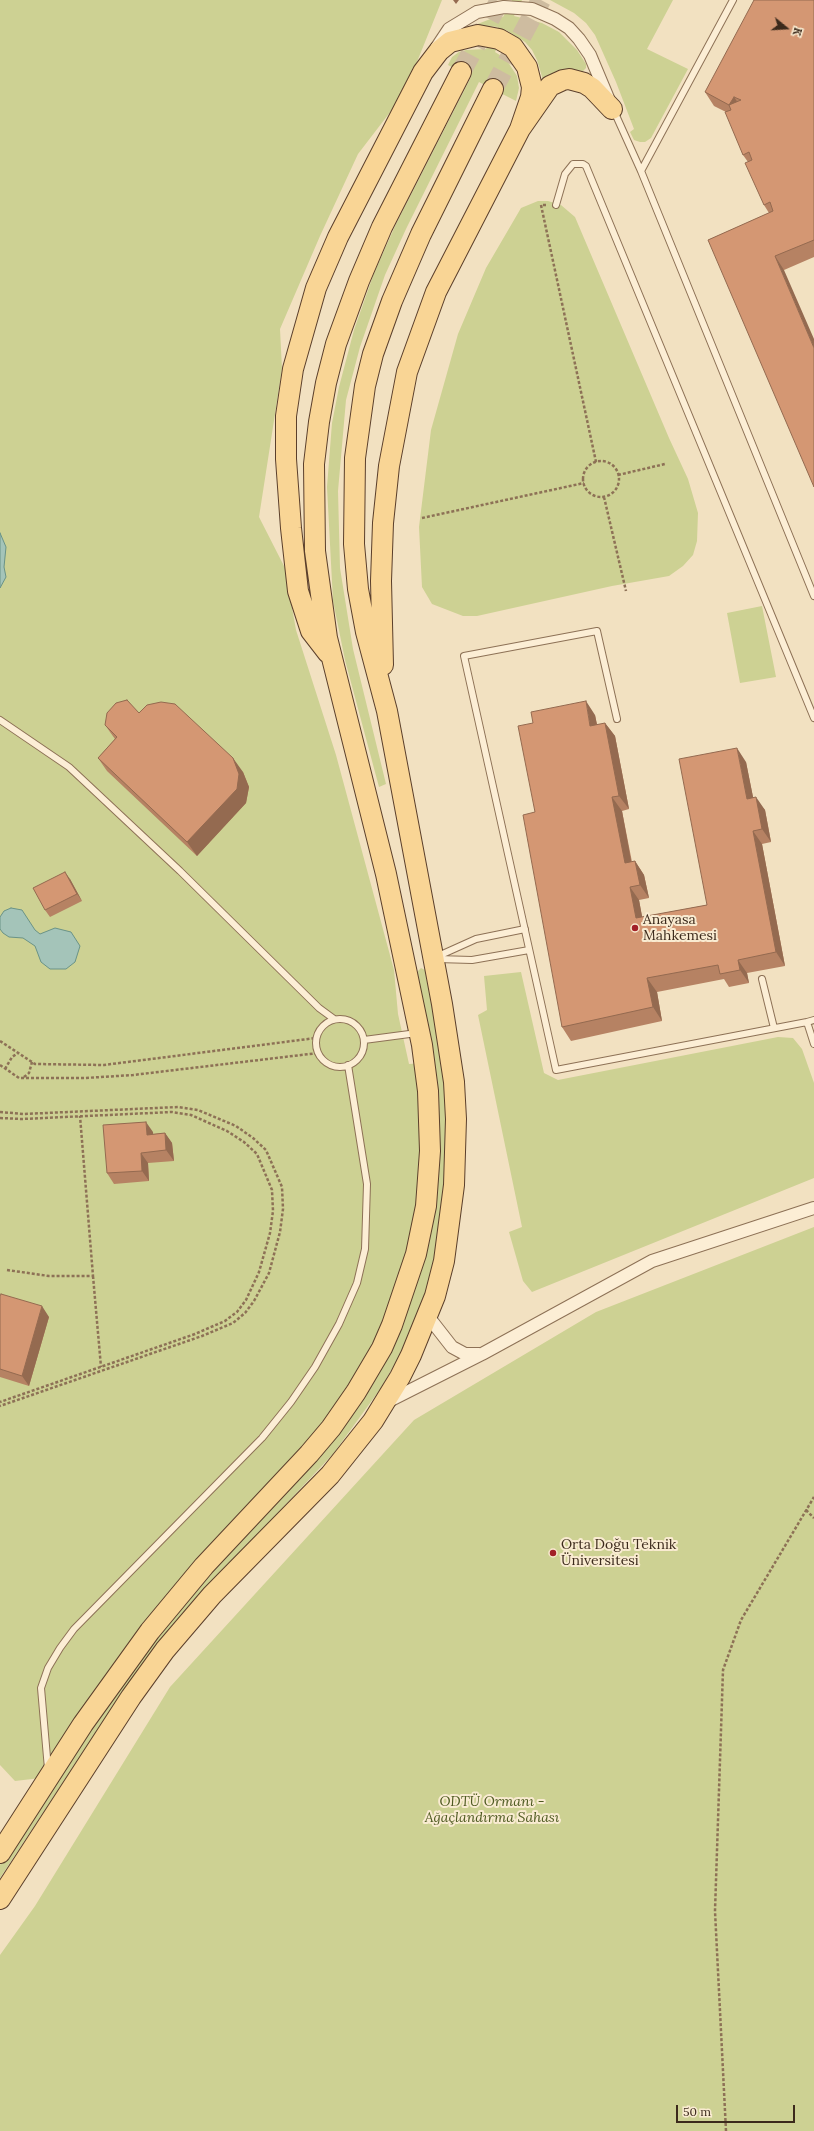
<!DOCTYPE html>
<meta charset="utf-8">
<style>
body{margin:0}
#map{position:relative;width:814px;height:2131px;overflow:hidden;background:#f2e1c1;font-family:Lora,serif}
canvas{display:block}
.north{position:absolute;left:766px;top:8px;width:40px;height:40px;-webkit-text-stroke:3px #f9ebd1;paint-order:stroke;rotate:108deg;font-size:11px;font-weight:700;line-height:16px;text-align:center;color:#3c2a1c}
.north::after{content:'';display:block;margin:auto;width:14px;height:18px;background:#3c2a1c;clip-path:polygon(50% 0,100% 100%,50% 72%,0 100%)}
.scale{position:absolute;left:676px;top:2105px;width:119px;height:18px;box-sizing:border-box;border:2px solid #3c2a1c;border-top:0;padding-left:5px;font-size:12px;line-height:14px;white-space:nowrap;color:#3c2a1c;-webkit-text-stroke:3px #f9ebd1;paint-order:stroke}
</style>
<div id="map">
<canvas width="814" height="2131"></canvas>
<div class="north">K</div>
<div class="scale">50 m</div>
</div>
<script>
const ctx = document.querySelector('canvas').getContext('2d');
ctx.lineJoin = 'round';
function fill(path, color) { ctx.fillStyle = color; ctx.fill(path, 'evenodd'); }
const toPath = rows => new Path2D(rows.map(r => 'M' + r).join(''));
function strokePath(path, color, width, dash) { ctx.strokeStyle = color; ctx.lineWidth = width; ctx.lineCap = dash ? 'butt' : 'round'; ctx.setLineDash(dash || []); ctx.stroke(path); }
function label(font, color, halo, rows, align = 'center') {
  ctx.font = font + ' Lora,serif'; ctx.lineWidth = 4; ctx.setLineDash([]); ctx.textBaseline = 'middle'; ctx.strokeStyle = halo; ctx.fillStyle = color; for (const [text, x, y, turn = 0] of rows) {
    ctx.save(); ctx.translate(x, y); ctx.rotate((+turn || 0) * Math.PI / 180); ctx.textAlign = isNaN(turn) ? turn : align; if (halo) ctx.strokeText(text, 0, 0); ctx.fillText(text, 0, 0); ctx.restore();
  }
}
fill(toPath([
 [0,0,442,0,404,94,358,154,320,236,280,329,282,369,259,517,285,568,296,630,336,755,394,970,398,1014,409,1064,425,1063,429,1179,382,1348,49,1777,15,1781,0,1765],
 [512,0,522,0,514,16,542,23,559,32,577,50,586,64,586,68,583,71,572,70,543,80,537,60,532,50,525,42,506,30,495,52,506,59,517,76,519,88,516,101,479,82,406,229,385,275,360,347,346,400,338,491,340,568,353,649,386,784,379,787,345,660,333,601,327,487,332,423,339,387,354,330,374,273,396,224,471,77,448,65,452,57,459,52,466,50,486,49,498,27,475,25,493,18,503,17],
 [550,0,673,0,647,49,688,69,651,138,645,142,640,142,634,140,630,132,634,129,616,82,595,35,586,23,574,13],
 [538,201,548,201,561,205,575,217,669,438,688,479,698,513,697,541,693,555,683,566,669,576,612,586,477,616,463,616,432,604,422,587,419,527,431,430,458,334,486,268,521,208],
 [762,606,776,677,740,683,727,613],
 [421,968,425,970,438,1039,448,1116,443,1219,430,1279,412,1333,381,1388,333,1454,213,1582,121,1694,0,1878,0,1865,98,1714,144,1650,205,1578,328,1445,426,1250,417,972],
 [521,972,544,1073,558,1080,778,1037,793,1038,802,1049,814,1083,814,1178,532,1292,523,1281,509,1232,522,1227,478,1015,487,1010,484,976],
 [814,1227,814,2131,0,2131,0,1955,35,1906,170,1687,414,1420,596,1312]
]), '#cdd193');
const water = toPath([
 [0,533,6,547,4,567,6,577,0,588,0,533],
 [11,908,22,910,35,930,40,934,55,928,71,932,80,946,75,962,66,969,50,969,41,962,35,946,23,938,9,937,3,933,0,929,0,917,4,911,11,908]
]);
fill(water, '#a4c4b9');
strokePath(water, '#6a9387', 1);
strokePath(toPath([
 [461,72,500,0],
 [493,89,541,0]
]), '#cebca0', 20, [20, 10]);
const service = toPath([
 [614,111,641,171,814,596],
 [641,171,733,0],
 [556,205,565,174,573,164,583,164,586,166,814,718],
 [617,719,597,631,464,656,556,1070,807,1022],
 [0,720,69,767,180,871,319,1008,334,1019],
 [436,957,476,939,525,929],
 [437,959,472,960,529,950],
 [762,979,774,1028],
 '316 1043a24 24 0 1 1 48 0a24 24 0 1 1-48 0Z',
 [814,1020,807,1022,814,1044],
 [364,1040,417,1033],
 [48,1769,41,1688,48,1668,60,1648,74,1629,262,1438,291,1402,315,1367,339,1324,357,1283,365,1249,367,1184,348,1065]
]);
const minor = toPath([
 [437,47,449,29,477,12,504,7,532,9,555,19,569,28,579,39,590,55,608,98],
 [427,1315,452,1347,465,1354,479,1354],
 [387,1402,482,1354,652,1261,814,1208]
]);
const primary = toPath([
 [328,653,311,631,298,591,291,528,286,459,286,416,293,369,316,288,338,237,423,72,439,51,450,42,478,35,499,39,513,47,527,67,532,87,531,97,520,129],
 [383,665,381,581,383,523,389,466,407,372,436,292,520,129,550,86,563,80,569,79,584,83,592,88,612,109],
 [0,1853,83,1724,150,1631,204,1566,309,1454,331,1428,356,1392,382,1348,392,1325,416,1254,426,1206,430,1151,428,1091,422,1045,386,874,327,638,315,551,314,464,319,422,326,383,336,344,359,281,382,227,461,72],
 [0,1899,131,1697,165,1650,212,1595,330,1475,373,1421,400,1377,411,1355,435,1296,444,1261,454,1185,456,1119,454,1082,442,1004,387,711,366,632,358,589,354,544,355,458,365,386,373,354,392,301,421,234,493,89]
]);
strokePath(service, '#8d7156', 8);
strokePath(minor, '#8d7156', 14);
strokePath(primary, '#5b3f2b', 22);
strokePath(toPath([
 [546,205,541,205,596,462],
 '583 479a18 18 0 1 1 36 0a18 18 0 1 1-36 0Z',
 [618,475,665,464],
 [604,497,626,591],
 [422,518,584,483],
 [0,1041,35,1064,104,1065,316,1038],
 [0,1065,19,1078,85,1078,133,1075,318,1053],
 [5,1069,12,1057,18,1053],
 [24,1077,29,1073,32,1062],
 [0,1112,24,1114,178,1107,198,1110,236,1126,253,1138,266,1150,282,1187,283,1209,280,1232,269,1273,254,1301,245,1313,233,1323,202,1336,0,1406],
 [0,1118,22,1119,172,1112,191,1115,227,1131,244,1142,257,1154,272,1190,273,1211,270,1233,259,1272,246,1300,237,1312,225,1321,195,1334,0,1402],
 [7,1270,49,1276,93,1276,80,1116],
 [93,1276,101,1367],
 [806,1510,814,1518],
 [726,2131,715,1911,723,1670,741,1620,814,1497]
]), '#8d7156', 2.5, [3, 2]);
strokePath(service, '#fceed5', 6);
strokePath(minor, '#fceed5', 12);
strokePath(primary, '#f9d595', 20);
fill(toPath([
 [814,0,814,257,784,270,708,240,769,213,764,205,748,162,743,155,726,112,714,106,705,92],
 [139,713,243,772,249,787,246,803,197,856,107,771,98,758,115,739,105,725],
 [595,715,597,725,605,723,615,736,629,809,622,811,632,862,635,861,644,875,649,898,639,900,642,917,707,905,746,762,753,797,765,810,771,842,762,844,785,966,747,973,749,983,729,987,724,979,657,992,662,1021,571,1041,562,1027,535,812],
 [70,879,82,901,50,917,45,910],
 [153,1132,153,1134,165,1133,172,1143,174,1161,148,1163,149,1181,114,1184,107,1173],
 [0,1296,49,1317,29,1386,0,1377]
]), '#b68263');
fill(toPath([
 [453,0,459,0,456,4],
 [734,97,743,110,729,105],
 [775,256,784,270,814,339,814,348],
 [586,701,595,715,600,739,590,726],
 [605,723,615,736,629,809,619,796],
 [737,748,746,762,756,812,747,799],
 [233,758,243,772,249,787,246,803,197,856,187,842],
 [612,797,622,811,634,877,625,863],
 [756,797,765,810,771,842,762,829],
 [753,831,762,844,785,966,776,952],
 [635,861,644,875,649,898,640,885],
 [65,872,70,879,82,901,77,894],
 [630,887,639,900,645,932,636,918],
 [738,960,747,973,749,983,740,970],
 [647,978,657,992,662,1021,653,1007],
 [146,1122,153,1132,154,1145,147,1135],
 [165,1133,172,1143,174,1161,166,1150],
 [141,1153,148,1163,149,1181,142,1171],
 [42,1306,49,1317,29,1386,22,1376]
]), '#946a50');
const building = toPath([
 [754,0,814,0,814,240,775,256,814,348,814,487,708,240,773,211,770,202,764,205,745,163,752,160,749,152,743,155,725,112,731,110,729,105,705,92,754,0],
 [734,97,741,100,729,105,734,97],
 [127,700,139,713,147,705,161,702,175,704,233,758,239,774,237,789,187,842,98,758,117,737,105,725,107,713,116,703,127,700],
 [586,701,590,726,605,723,619,796,612,797,625,863,635,861,640,885,630,887,636,918,707,905,679,759,737,748,747,799,756,797,762,829,753,831,776,952,738,960,740,970,720,974,718,965,647,978,653,1007,562,1027,523,815,535,812,518,726,533,723,531,712,586,701],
 [65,872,77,894,45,910,33,888,65,872],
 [146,1122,147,1135,165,1133,166,1150,141,1153,142,1171,107,1173,103,1125,146,1122],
 [1,1294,42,1306,22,1376,0,1369,0,1296,1,1294]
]);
fill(building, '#d49773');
strokePath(building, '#946a50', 1);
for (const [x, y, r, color] of [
 [635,928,4,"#a22027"],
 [553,1553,4,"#a22027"]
]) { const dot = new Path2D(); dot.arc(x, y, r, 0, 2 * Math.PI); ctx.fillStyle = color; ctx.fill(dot); strokePath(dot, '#f9ebd1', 1.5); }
label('14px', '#3c2a1c', '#f9ebd1', [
 ["Anayasa",643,920],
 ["Mahkemesi",643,936],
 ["Orta Doğu Teknik",561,1545],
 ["Üniversitesi",561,1561]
], 'left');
label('italic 14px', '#4e5a21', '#f9ebd1', [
 ["ODTÜ Ormanı -",492,1802],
 ["Ağaçlandırma Sahası",492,1818]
]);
</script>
